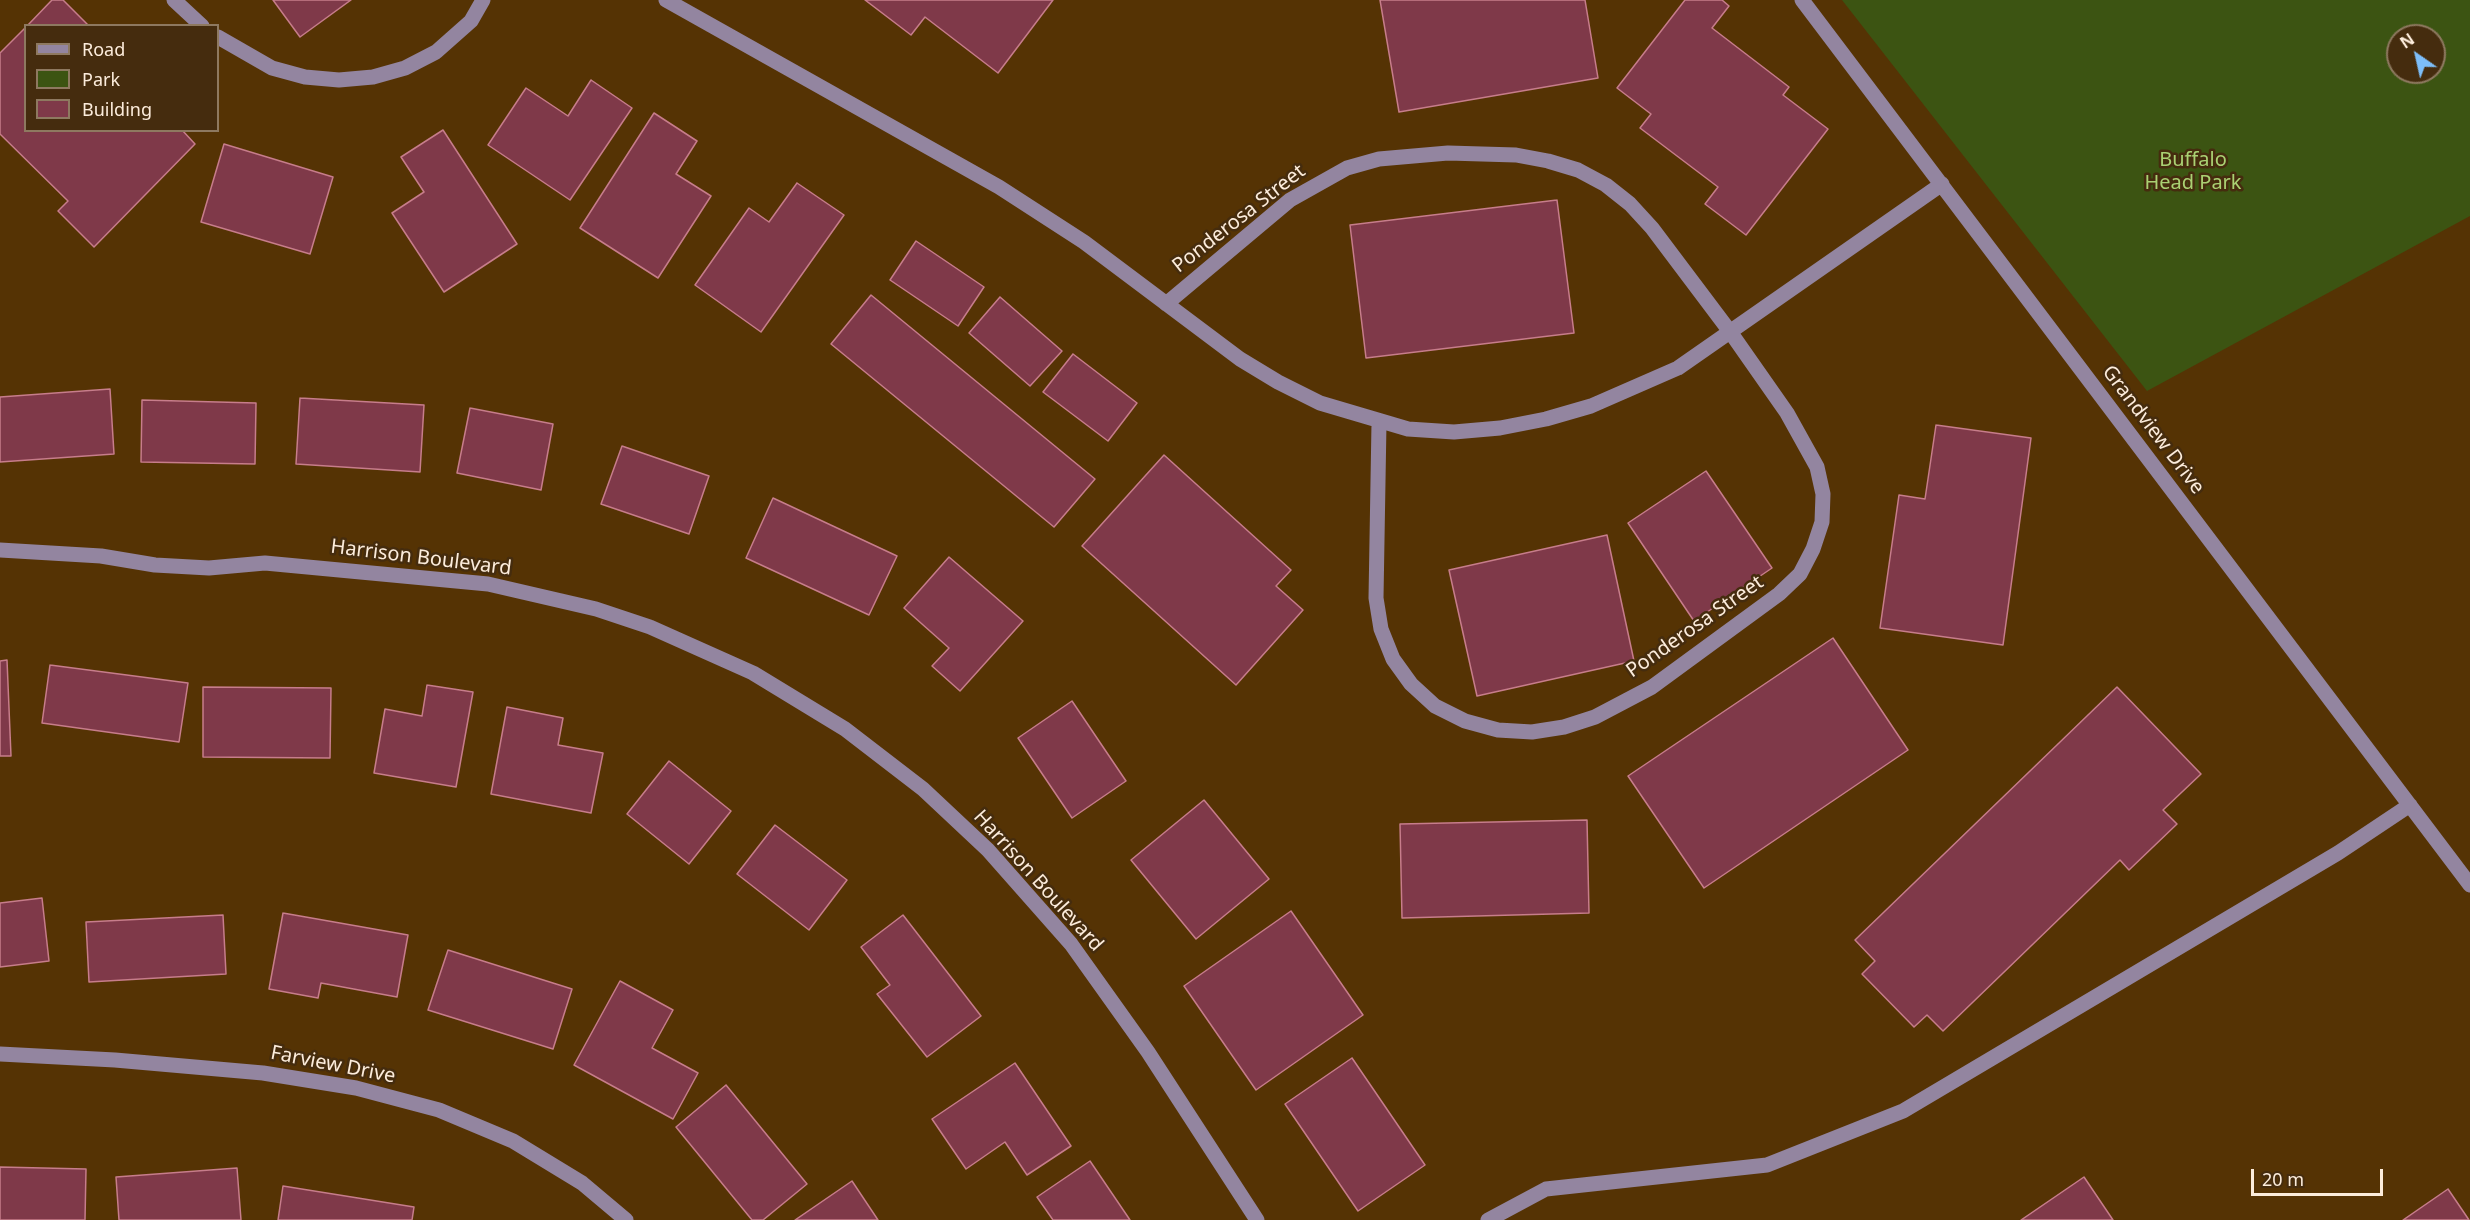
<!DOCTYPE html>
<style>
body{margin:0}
#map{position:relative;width:2470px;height:1220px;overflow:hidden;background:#553304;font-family:"Noto Sans",sans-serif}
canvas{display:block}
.legend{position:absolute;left:24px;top:24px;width:195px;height:108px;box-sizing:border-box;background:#452c0e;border:2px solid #8e7960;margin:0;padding:8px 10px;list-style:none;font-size:18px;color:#fcecdb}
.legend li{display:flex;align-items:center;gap:12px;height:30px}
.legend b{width:30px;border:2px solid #8e7960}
.north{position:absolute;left:2386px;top:24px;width:60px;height:60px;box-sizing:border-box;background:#452c0e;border:2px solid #8e7960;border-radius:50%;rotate:326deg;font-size:16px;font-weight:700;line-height:24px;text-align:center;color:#fcecdb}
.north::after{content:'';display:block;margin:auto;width:21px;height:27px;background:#7dbef9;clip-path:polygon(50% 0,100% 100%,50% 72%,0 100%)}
.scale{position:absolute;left:2251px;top:1169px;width:132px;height:27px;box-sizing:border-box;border:3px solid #fcecdb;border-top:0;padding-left:8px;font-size:18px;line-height:21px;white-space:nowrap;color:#fcecdb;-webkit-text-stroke:4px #452c0e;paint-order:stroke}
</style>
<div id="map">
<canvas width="2470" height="1220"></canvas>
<ul class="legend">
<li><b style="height:8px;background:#9385a0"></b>Road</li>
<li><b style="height:16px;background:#3c5412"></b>Park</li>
<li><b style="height:16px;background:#7f3949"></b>Building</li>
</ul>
<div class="north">N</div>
<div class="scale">20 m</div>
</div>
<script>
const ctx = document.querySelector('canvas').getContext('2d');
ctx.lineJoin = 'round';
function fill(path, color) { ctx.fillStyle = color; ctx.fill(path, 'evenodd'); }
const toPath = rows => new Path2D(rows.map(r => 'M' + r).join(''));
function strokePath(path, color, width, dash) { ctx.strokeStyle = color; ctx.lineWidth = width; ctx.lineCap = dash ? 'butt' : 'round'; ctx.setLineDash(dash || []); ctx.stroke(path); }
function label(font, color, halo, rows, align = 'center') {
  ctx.font = font + ' "Noto Sans",sans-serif'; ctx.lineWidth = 5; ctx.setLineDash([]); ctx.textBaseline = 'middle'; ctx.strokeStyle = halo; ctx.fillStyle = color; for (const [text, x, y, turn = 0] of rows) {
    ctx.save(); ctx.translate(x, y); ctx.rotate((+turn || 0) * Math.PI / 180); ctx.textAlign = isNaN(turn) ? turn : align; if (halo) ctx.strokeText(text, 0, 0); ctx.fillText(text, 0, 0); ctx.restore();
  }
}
fill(toPath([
 [1842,0,2470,0,2470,216,2147,391],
 [2398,36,2434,36,2434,72,2398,72]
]), '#3c5412');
const building = toPath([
 [52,0,63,0,89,26,27,26,52,0],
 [273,0,351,0,300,37,273,0],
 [865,0,1053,0,998,73,925,17,911,35,865,0],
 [1380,0,1585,0,1598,78,1399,112,1380,0],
 [1685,0,1722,0,1729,6,1712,28,1789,87,1783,95,1828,129,1746,235,1705,204,1718,187,1640,128,1651,114,1617,88,1685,0],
 [26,27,26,130,182,130,195,144,94,247,58,211,68,201,0,134,0,53,26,27],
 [591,80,632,108,570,200,488,145,526,88,568,116,591,80],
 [654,113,697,141,676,174,711,196,658,278,580,228,654,113],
 [443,130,517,244,444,292,392,213,424,192,401,157,443,130],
 [224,144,333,177,310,254,201,222,224,144],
 [797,183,844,215,761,332,695,285,749,208,769,222,797,183],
 [1557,200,1574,333,1366,358,1350,225,1557,200],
 [916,241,984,287,958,326,890,280,916,241],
 [871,295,1095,479,1054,527,831,344,871,295],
 [1000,297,1062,351,1030,386,969,333,1000,297],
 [1073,354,1137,403,1108,441,1043,392,1073,354],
 [110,389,114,454,0,462,0,397,110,389],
 [300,398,424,405,420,472,296,464,300,398],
 [142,400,256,403,255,464,141,462,142,400],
 [470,408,553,424,541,490,457,473,470,408],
 [1936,425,2031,438,2003,645,1880,628,1899,495,1925,499,1936,425],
 [622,446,709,476,689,534,601,504,622,446],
 [1164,455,1291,570,1276,586,1303,610,1236,685,1082,546,1164,455],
 [1706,471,1772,568,1694,621,1628,523,1706,471],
 [773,498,897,556,869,615,746,558,773,498],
 [1607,535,1634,661,1477,696,1449,570,1607,535],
 [949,557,1023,621,960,691,932,666,949,648,904,608,949,557],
 [1833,638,1908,750,1704,888,1628,776,1833,638],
 [7,660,11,756,0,756,0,661,7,660],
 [50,665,188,683,179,742,42,723,50,665],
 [427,685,473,692,456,787,374,773,385,709,422,716,427,685],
 [203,687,331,688,330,758,203,757,203,687],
 [2117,687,2201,774,2163,810,2177,824,2129,870,2120,860,1943,1031,1927,1015,1914,1027,1862,974,1875,961,1855,940,2117,687],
 [1072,701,1126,781,1072,818,1018,738,1072,701],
 [507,707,563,718,558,745,603,753,591,813,491,794,507,707],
 [669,761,731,811,689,864,627,814,669,761],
 [1204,800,1269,879,1196,939,1131,860,1204,800],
 [1587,820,1589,913,1402,918,1400,824,1587,820],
 [775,825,847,880,809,930,737,874,775,825],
 [42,898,49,961,0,967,0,903,42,898],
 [1291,911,1363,1015,1256,1090,1184,986,1291,911],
 [283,913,408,935,397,997,321,983,318,998,269,989,283,913],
 [223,915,226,974,89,982,86,922,223,915],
 [903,915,981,1016,927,1057,877,994,890,985,861,947,903,915],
 [448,950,572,989,553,1049,428,1010,448,950],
 [620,981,673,1010,652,1048,698,1073,673,1119,574,1065,620,981],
 [1352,1058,1425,1165,1358,1211,1285,1104,1352,1058],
 [1015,1063,1071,1146,1027,1175,1005,1142,966,1169,932,1119,1015,1063],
 [726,1085,807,1184,763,1220,752,1220,676,1127,726,1085],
 [1090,1161,1130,1220,1053,1220,1037,1197,1090,1161],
 [0,1167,86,1169,85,1220,0,1220,0,1167],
 [237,1168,241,1220,119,1220,116,1177,237,1168],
 [2084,1177,2113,1220,2021,1220,2084,1177],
 [852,1181,878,1220,795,1220,852,1181],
 [283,1186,414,1207,412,1220,278,1220,283,1186],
 [2448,1189,2469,1220,2403,1220,2448,1189]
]);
fill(building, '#7f3949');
strokePath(building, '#c77d8b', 1.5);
strokePath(toPath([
 [174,0,202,26],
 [666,0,999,187,1084,242,1240,359,1278,382,1320,403,1408,429,1454,432,1500,428,1546,419,1591,406,1678,368,1942,184],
 [1802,0,2470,885],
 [218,37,272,68,305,77,339,80,373,77,405,68,436,52,471,21,483,0],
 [1166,304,1290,200,1347,168,1379,159,1448,153,1516,155,1548,161,1578,170,1606,185,1630,204,1652,228,1731,333,1787,413,1817,467,1823,494,1822,522,1813,549,1800,574,1779,594,1652,687,1595,717,1564,727,1532,732,1498,730,1465,721,1435,706,1411,684,1393,659,1381,629,1376,598,1379,423],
 [0,550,101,556,155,565,209,568,265,563,488,584,596,609,650,627,753,673,845,729,923,789,988,850,1071,944,1148,1052,1257,1220],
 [0,1054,115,1060,263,1073,356,1088,439,1110,513,1141,582,1183,626,1220],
 [1488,1220,1546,1189,1767,1165,1903,1111,2338,853,2410,805]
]), '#9385a0', 15);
label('20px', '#aad173', '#452c0e', [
 ["Buffalo",2193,160],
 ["Head Park",2193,183]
]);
label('20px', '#fcecdb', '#452c0e', [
 ["Ponderosa Street",1239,219,-38],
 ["Grandview Drive",2153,430,53],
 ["Harrison Boulevard",421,558,7],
 ["Ponderosa Street",1695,627,-35],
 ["Harrison Boulevard",1038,881,48],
 ["Farview Drive",333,1065,11]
]);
</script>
